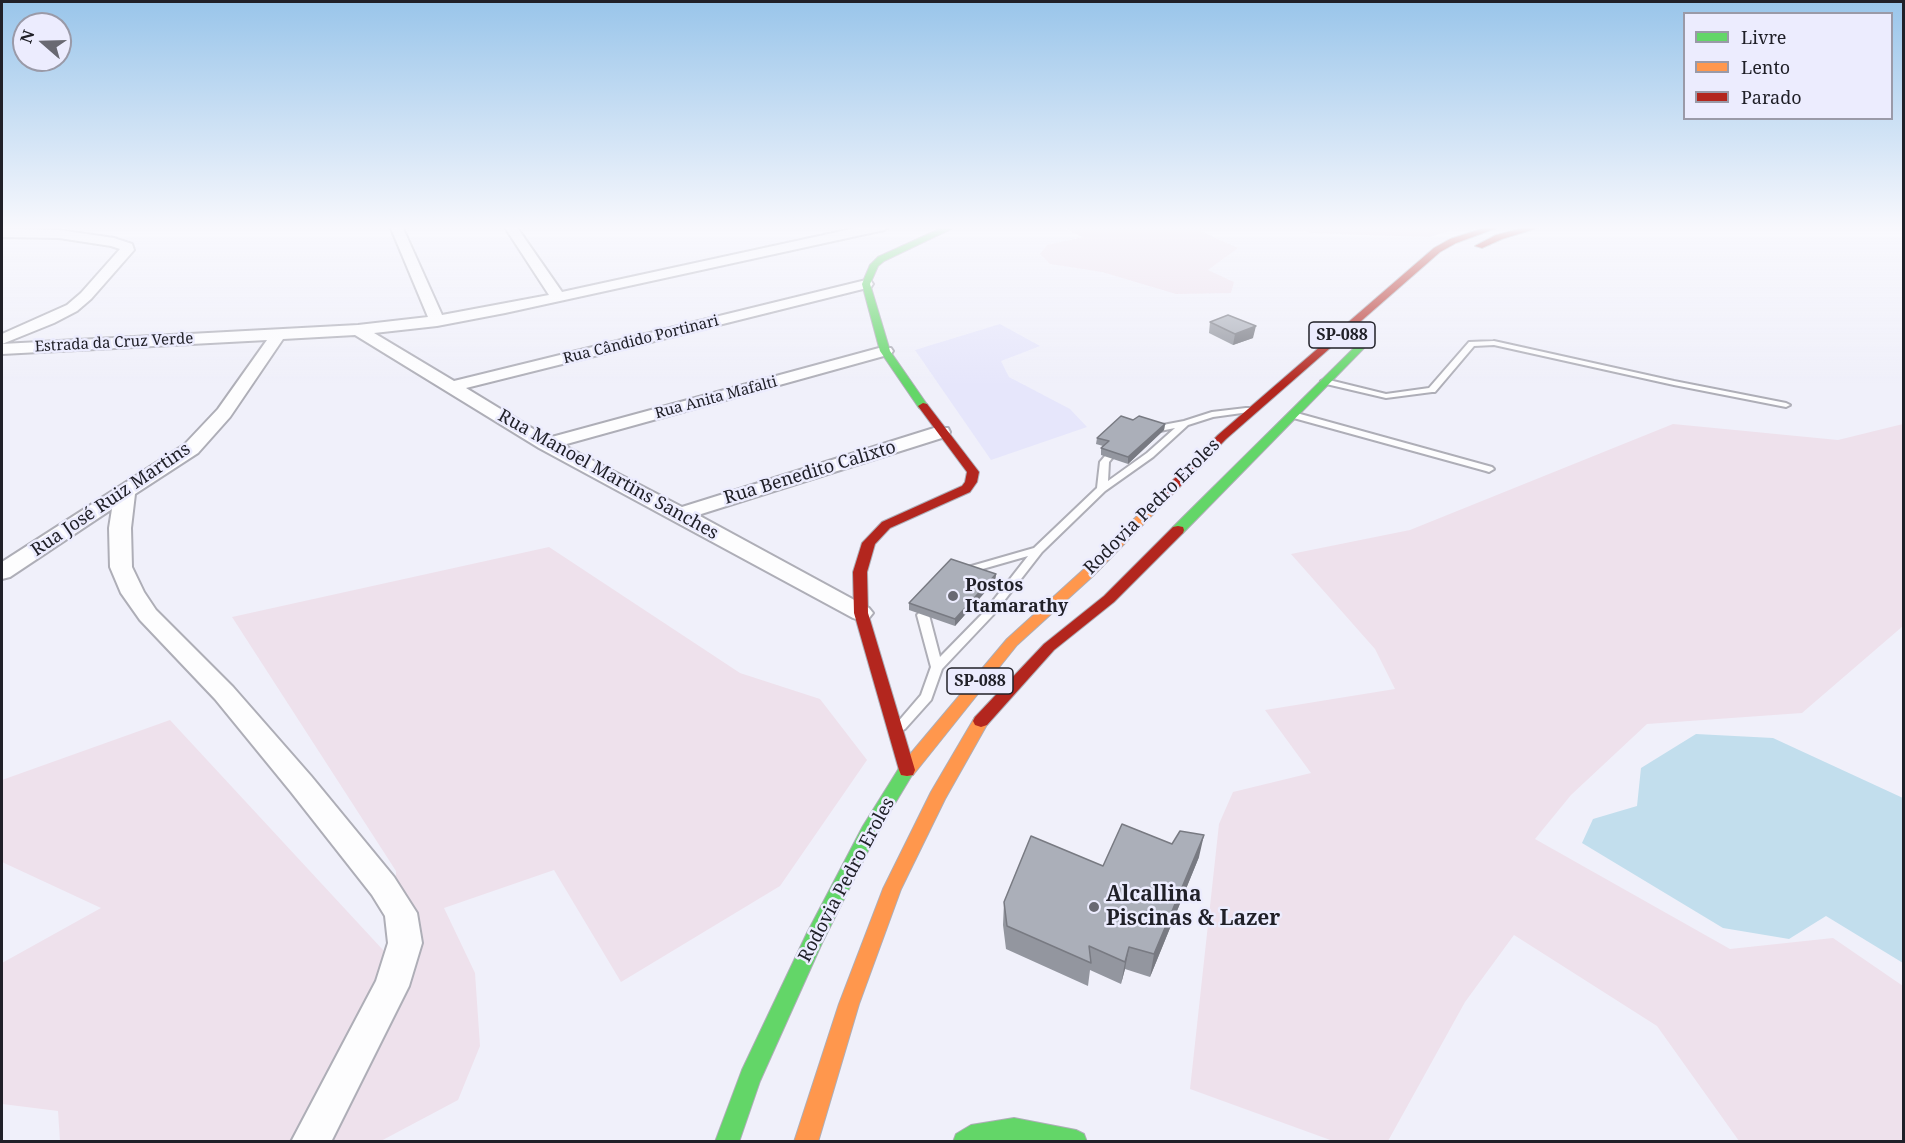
<!DOCTYPE html>
<meta charset="utf-8">
<style>
body{margin:0}
#map{position:relative;width:1905px;height:1143px;overflow:hidden;background:#f0f0fa;font-family:"Noto Serif",serif}
canvas{display:block}
.frame{position:absolute;inset:0;border:3px solid #202028;pointer-events:none}
.legend{position:absolute;left:1683px;top:12px;width:210px;height:108px;box-sizing:border-box;background:#ececfe;border:2px solid #9a9aa8;margin:0;padding:8px 10px;list-style:none;font-size:18px;color:#202028}
.legend li{display:flex;align-items:center;gap:12px;height:30px}
.legend b{width:30px;border:2px solid #9a9aa8}
.north{position:absolute;left:12px;top:12px;width:60px;height:60px;box-sizing:border-box;background:#ececfe;border:2px solid #9a9aa8;border-radius:50%;rotate:290deg;font-size:16px;font-weight:700;line-height:24px;text-align:center;color:#202028}
.north::after{content:'';display:block;margin:auto;width:21px;height:27px;background:#696972;clip-path:polygon(50% 0,100% 100%,50% 72%,0 100%)}
</style>
<div id="map">
<canvas width="1905" height="1143"></canvas>
<div class="frame"></div>
<ul class="legend">
<li><b style="height:8px;background:#63d668"></b>Livre</li>
<li><b style="height:8px;background:#ff974d"></b>Lento</li>
<li><b style="height:8px;background:#b3261e"></b>Parado</li>
</ul>
<div class="north">N</div>
</div>
<script>
const ctx = document.querySelector('canvas').getContext('2d');
ctx.lineJoin = 'round';
function fill(path, color) { ctx.fillStyle = color; ctx.fill(path, 'evenodd'); }
const toPath = rows => new Path2D(rows.map(r => 'M' + r).join(''));
function strokePath(path, color, width, dash) { ctx.strokeStyle = color; ctx.lineWidth = width; ctx.lineCap = dash ? 'butt' : 'round'; ctx.setLineDash(dash || []); ctx.stroke(path); }
function label(font, color, halo, rows, align = 'center') {
  ctx.font = font + ' "Noto Serif",serif'; ctx.lineWidth = 5; ctx.setLineDash([]); ctx.textBaseline = 'middle'; ctx.strokeStyle = halo; ctx.fillStyle = color; for (const [text, x, y, turn = 0] of rows) {
    ctx.save(); ctx.translate(x, y); ctx.rotate((+turn || 0) * Math.PI / 180); ctx.textAlign = isNaN(turn) ? turn : align; if (halo) ctx.strokeText(text, 0, 0); ctx.fillText(text, 0, 0); ctx.restore();
  }
}
fill(toPath([
 [1000,324,1040,346,1001,361,1009,377,1070,409,1087,427,991,460,915,350]
]), '#e6e6fb');
fill(toPath([
 [1060,226,1198,226,1200,231,1238,248,1208,270,1234,282,1231,293,1176,294,1102,272,1050,264,1040,254,1047,245,1083,237],
 [1285,226,1466,226,1429,237,1312,233],
 [1673,424,1838,440,1903,424,1903,626,1802,713,1647,724,1571,795,1535,839,1730,949,1833,938,1903,986,1903,1141,1739,1141,1657,1026,1514,935,1465,1002,1388,1141,1333,1141,1190,1089,1219,824,1233,792,1311,773,1265,710,1395,689,1375,649,1291,554,1410,530],
 [549,547,740,673,820,699,867,760,780,886,621,982,554,870,444,908,475,973,480,1046,458,1100,379,1142,60,1141,58,1111,2,1104,2,963,101,908,2,862,2,780,170,720,396,964,396,871,232,617]
]), '#eee1ec');
fill(toPath([
 [1696,734,1773,738,1903,798,1903,963,1826,916,1789,939,1723,928,1582,843,1593,819,1637,806,1641,768]
]), '#c2deed');
const lane = toPath([
 [1494,341,1674,381,1786,403,1790,405,1786,407,1674,385,1494,345,1474,346,1435,392,1432,392,1386,398,1322,383,1321,381,1325,379,1386,394,1429,388,1469,342,1494,341],
 [1246,408,1249,408,1249,412,1213,417,1188,425,1153,457,1105,491,1042,552,993,615,942,669,931,700,905,729,901,731,897,729,895,726,897,723,921,695,931,667,917,615,919,613,927,613,929,615,940,657,985,611,1028,556,965,574,960,571,961,569,1034,548,1097,488,1100,462,1115,444,1121,444,1122,446,1109,462,1108,481,1147,453,1175,428,1150,433,1147,432,1147,428,1184,421,1212,412,1246,408],
 [1293,412,1492,467,1494,469,1489,472,1486,471,1290,417,1289,415,1293,412]
]);
const street = toPath([
 [390,226,402,226,442,315,549,295,504,226,516,226,562,292,865,226,890,226,884,230,505,313,437,326,374,333,454,381,866,280,871,281,873,284,871,287,466,388,548,438,879,348,891,348,893,351,891,354,563,445,682,507,934,428,948,428,950,432,948,436,698,515,869,608,873,613,869,618,861,621,853,618,539,448,355,335,283,339,230,417,198,453,135,494,131,528,132,567,144,592,156,610,233,687,311,776,394,877,417,913,422,943,409,986,331,1142,291,1142,376,981,388,943,385,916,372,895,291,792,215,699,140,620,121,593,110,567,109,528,112,509,10,577,2,579,2,562,184,445,218,409,267,340,2,354,2,344,358,325,428,317,390,226],
 [2,229,59,230,114,238,132,244,134,250,91,299,77,311,54,323,2,344,2,334,67,305,81,293,120,249,111,246,59,238,2,237,2,229]
]);
const fast = toPath([
 [946,226,957,226,884,261,878,266,870,284,890,351,928,406,923,409,919,408,880,351,862,284,870,265,878,257,946,226],
 [1360,342,1368,344,1183,533,1173,533,1172,530,1173,527,1360,342],
 [907,764,913,765,915,770,876,835,822,943,760,1081,739,1142,715,1142,742,1070,807,933,863,826,901,765,907,764],
 [1014,1118,1076,1130,1084,1134,1087,1142,953,1142,956,1134,971,1125,1014,1118]
]);
const slow = toPath([
 [1160,496,1166,500,1164,503,1093,576,1017,645,913,775,907,776,901,775,899,770,901,765,1007,639,1083,570,1156,497,1160,496],
 [981,715,987,717,989,721,945,799,901,889,859,1004,818,1142,794,1142,839,1004,883,889,931,792,975,717,981,715]
]);
const jam = toPath([
 [1490,226,1502,226,1456,243,1440,252,1226,439,1164,503,1156,503,1154,500,1156,497,1218,435,1434,248,1450,239,1490,226],
 [1530,226,1544,226,1502,239,1482,248,1475,246,1496,235,1530,226],
 [923,403,927,404,979,472,977,482,970,492,890,528,875,544,867,572,868,613,915,770,913,775,907,776,901,775,899,770,854,613,853,572,862,543,882,522,962,486,965,482,967,472,918,406,923,403],
 [1178,526,1183,527,1184,530,1183,533,1114,602,1054,650,987,725,981,727,975,725,973,721,975,717,1044,644,1104,596,1173,527,1178,526]
]);
strokePath(lane, '#aeaeb7', 4);
strokePath(street, '#aeaeb7', 4);
strokePath(fast, '#aeaeb7', 2);
strokePath(slow, '#aeaeb7', 2);
strokePath(jam, '#aeaeb7', 2);
fill(lane, '#fdfdfe');
fill(street, '#fdfdfe');
fill(fast, '#63d668');
fill(slow, '#ff974d');
fill(jam, '#b3261e');
fill(toPath([
 [1210,322,1253,338,1233,345,1209,333],
 [1133,420,1165,424,1164,430,1128,464,1101,455,1101,448,1103,446,1096,444,1097,438],
 [996,574,995,581,955,626,909,610,909,603],
 [1199,857,1150,977,1125,969,1121,984,1090,970,1088,986,1006,949,1003,925,1004,902,1103,866]
]), '#93969f');
fill(toPath([
 [1256,326,1253,338,1233,345,1235,334],
 [1165,424,1164,430,1128,464,1128,457],
 [996,574,995,581,955,626,955,619],
 [1204,835,1199,857,1150,977,1154,954],
 [1129,947,1125,969,1121,984,1125,962]
]), '#787a82');
const building = toPath([
 [1228,315,1256,326,1235,334,1210,322,1228,315],
 [1121,416,1133,420,1139,416,1165,424,1128,457,1101,448,1109,441,1097,438,1121,416],
 [951,559,996,574,955,619,909,603,951,559],
 [1122,824,1172,844,1180,831,1204,835,1154,954,1129,947,1125,962,1089,946,1091,963,1007,926,1004,902,1031,836,1103,866,1122,824]
]);
fill(building, '#abafb9');
strokePath(building, '#787a82', 1.5);
const sky = ctx.createLinearGradient(0, 0, 0, 386);
sky.addColorStop(0, '#99c5ea');
sky.addColorStop(0.59, '#f8f8fd');
sky.addColorStop(1, '#f8f8fd00');
ctx.fillStyle = sky;
ctx.fillRect(0, 0, 1905, 386);
for (const [x, y, r, color] of [
 [953,596,6,"#696972"],
 [1094,907,6,"#696972"]
]) { const dot = new Path2D(); dot.arc(x, y, r, 0, 2 * Math.PI); ctx.fillStyle = color; ctx.fill(dot); strokePath(dot, '#ececfe', 2); }
label('15px', '#202028', '#ececfe', [
 ["Rua Cândido Portinari",641,340,-14],
 ["Estrada da Cruz Verde",114,343,-3],
 ["Rua Anita Mafalti",716,398,-15]
]);
for (const [x, y, w] of [
 [1342,335,66],
 [980,681,66]
]) { const box = new Path2D(); box.roundRect(x - w / 2, y - 13, w, 26, 4.5); ctx.fillStyle = '#ececfe'; ctx.fill(box); strokePath(box, '#202028', 1.5); }
label('bold 16px', '#202028', null, [
 ["SP-088",1342,335],
 ["SP-088",980,681]
]);
label('18px', '#202028', '#ececfe', [
 ["Rua Benedito Calixto",810,473,-17],
 ["Rua Manoel Martins Sanches",608,475,29],
 ["Rua José Ruiz Martins",111,500,-34],
 ["Rodovia Pedro Eroles",1152,507,-45],
 ["Rodovia Pedro Eroles",847,880,-62]
]);
label('bold 18px', '#202028', '#ececfe', [
 ["Postos",965,586],
 ["Itamarathy",965,607]
], 'left');
label('bold 21px', '#202028', '#ececfe', [
 ["Alcallina",1106,895],
 ["Piscinas & Lazer",1106,919]
], 'left');
</script>
